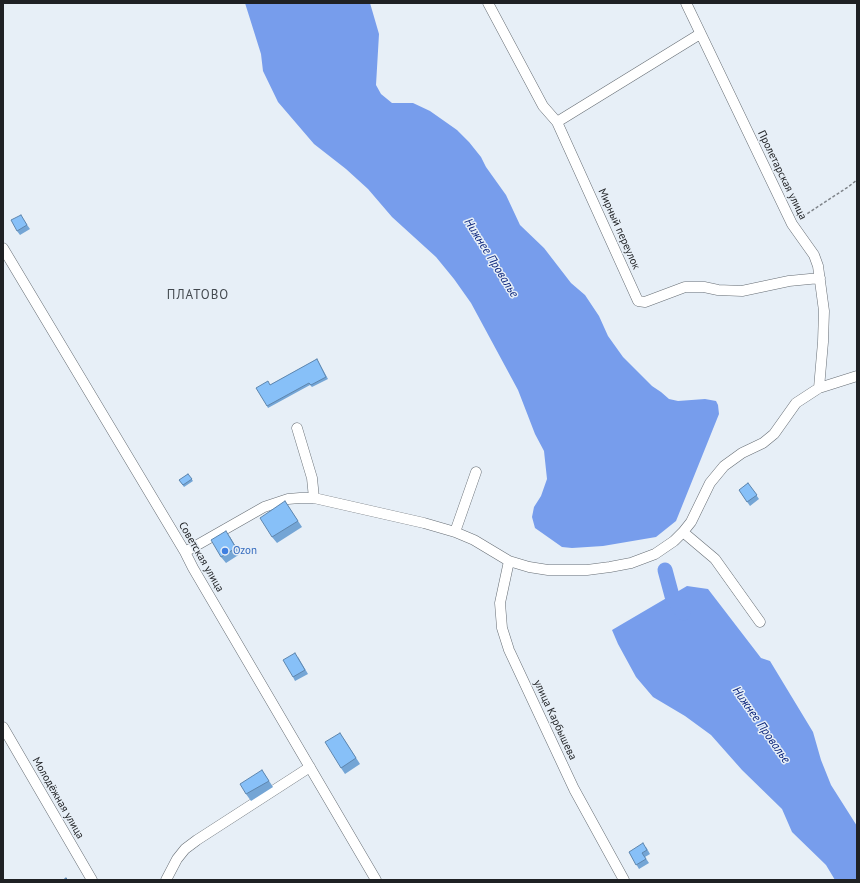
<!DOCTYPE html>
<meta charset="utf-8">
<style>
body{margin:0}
#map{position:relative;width:860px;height:883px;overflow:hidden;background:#e7eff7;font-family:"PT Sans",sans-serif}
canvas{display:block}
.frame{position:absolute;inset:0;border:4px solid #1f2124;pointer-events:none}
</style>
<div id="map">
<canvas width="860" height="883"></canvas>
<div class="frame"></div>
</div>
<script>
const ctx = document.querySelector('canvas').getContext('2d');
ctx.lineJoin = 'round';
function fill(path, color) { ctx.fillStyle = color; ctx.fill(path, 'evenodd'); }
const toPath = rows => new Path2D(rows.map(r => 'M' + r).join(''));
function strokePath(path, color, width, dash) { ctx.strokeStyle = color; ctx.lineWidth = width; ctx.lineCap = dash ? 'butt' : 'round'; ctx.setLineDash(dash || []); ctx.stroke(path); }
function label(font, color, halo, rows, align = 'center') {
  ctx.font = font + ' "PT Sans",sans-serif'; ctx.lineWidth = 3; ctx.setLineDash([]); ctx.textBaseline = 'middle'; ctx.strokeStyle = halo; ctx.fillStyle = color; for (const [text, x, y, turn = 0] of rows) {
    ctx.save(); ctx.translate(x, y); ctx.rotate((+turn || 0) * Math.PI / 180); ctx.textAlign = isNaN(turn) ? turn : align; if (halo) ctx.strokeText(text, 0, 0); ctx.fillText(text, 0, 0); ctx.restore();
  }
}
fill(toPath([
 [245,3,370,3,379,34,376,85,381,94,392,103,413,103,430,111,457,130,469,142,481,157,486,167,506,195,520,225,544,248,571,283,585,295,599,316,608,336,623,357,652,386,661,392,669,399,678,401,705,399,716,401,718,405,719,414,676,521,656,537,603,546,572,548,562,547,535,528,532,517,534,507,541,496,547,479,544,451,535,434,518,390,471,303,454,279,436,257,392,217,368,189,346,169,314,144,278,102,263,71,261,54],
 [687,586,708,589,761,658,770,661,813,732,821,760,831,785,857,826,857,880,835,880,826,865,792,832,782,809,742,770,711,735,685,716,653,697,636,677,618,644,612,630]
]), '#779dec');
strokePath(toPath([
 [665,570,672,596,683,613]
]), '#779dec', 15);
const minor = toPath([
 [488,3,543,106,557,122,638,301,645,302,685,287,704,287,718,290,742,291,789,281,820,278],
 [686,3,792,224,814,255,818,266,824,311,823,342,819,388],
 [557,122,700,34],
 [3,248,185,552,193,568,376,880],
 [297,428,312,478,314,498],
 [455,532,476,472],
 [185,552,264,507,288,499,300,498,314,498,424,523,455,532,474,540,509,561,529,567,548,570,587,570,610,567,631,563,655,554,674,541,683,532],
 [509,561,500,603,502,628,509,650,574,789,624,880],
 [760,622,715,559,683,532,691,522,710,483,724,466,742,453,763,443,774,434,796,403,819,388,857,376],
 [3,727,92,880],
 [166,880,177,859,185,849,197,840,310,767]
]);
strokePath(minor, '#666d74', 11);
strokePath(toPath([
 [799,219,848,187,857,180]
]), '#7f848a', 1.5, [3, 2]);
strokePath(minor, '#fff', 10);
fill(toPath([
 [23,219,30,229,20,235,17,231],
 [317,359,328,379,312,387,310,385,268,408,267,406,270,385],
 [188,474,193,481,184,487,179,480],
 [748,483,759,499,750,506,739,490],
 [285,501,302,527,277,543,272,537],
 [230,537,240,554,226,563,221,557],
 [298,657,308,674,295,681,293,677],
 [344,739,360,764,345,774,341,768],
 [262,770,273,787,251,801,246,794],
 [646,847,650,854,645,857,649,863,639,869,629,852]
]), '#74a5d5');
fill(toPath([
 [226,531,230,537,240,554,236,548]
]), '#5e86ae');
const building = toPath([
 [21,215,27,225,17,231,11,220,21,215],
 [317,359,326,377,311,385,309,383,267,406,256,388,268,381,270,385,317,359],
 [188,474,192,479,183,485,179,480,188,474],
 [748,483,757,495,747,502,739,490,748,483],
 [285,501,298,521,272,537,260,518,285,501],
 [226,531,236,548,221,557,211,540,226,531],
 [295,653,305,670,293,677,283,660,295,653],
 [340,733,356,758,341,768,325,742,340,733],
 [262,770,269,781,246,794,240,784,262,770],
 [643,843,647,850,642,853,646,859,636,865,629,852,643,843],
 [66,878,68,880,63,880,66,878]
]);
fill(building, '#87c0f8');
strokePath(building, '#5e86ae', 1);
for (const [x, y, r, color] of [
 [225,551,4,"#3f7fe0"]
]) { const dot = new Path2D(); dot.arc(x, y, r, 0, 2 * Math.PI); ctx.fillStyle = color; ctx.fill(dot); strokePath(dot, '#e7eff7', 1.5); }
label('11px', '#1f2124', '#e7eff7', [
 ["Пролетарская улица",782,175,64],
 ["Мирный переулок",619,229,66],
 ["Советская улица",201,557,60],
 ["улица Карбышева",555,720,65],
 ["Молодёжная улица",58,798,60]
]);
label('11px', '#366cbe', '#e7eff7', [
 ["Ozon",233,551]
], 'left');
label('italic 12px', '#041e78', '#e7eff7', [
 ["Нижнее Провалье",491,258,58],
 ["Нижнее Провалье",761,725,55]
]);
ctx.letterSpacing = '1px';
label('13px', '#43494f', '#e7eff7', [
 ["ПЛАТОВО",198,295]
]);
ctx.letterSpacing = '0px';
</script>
